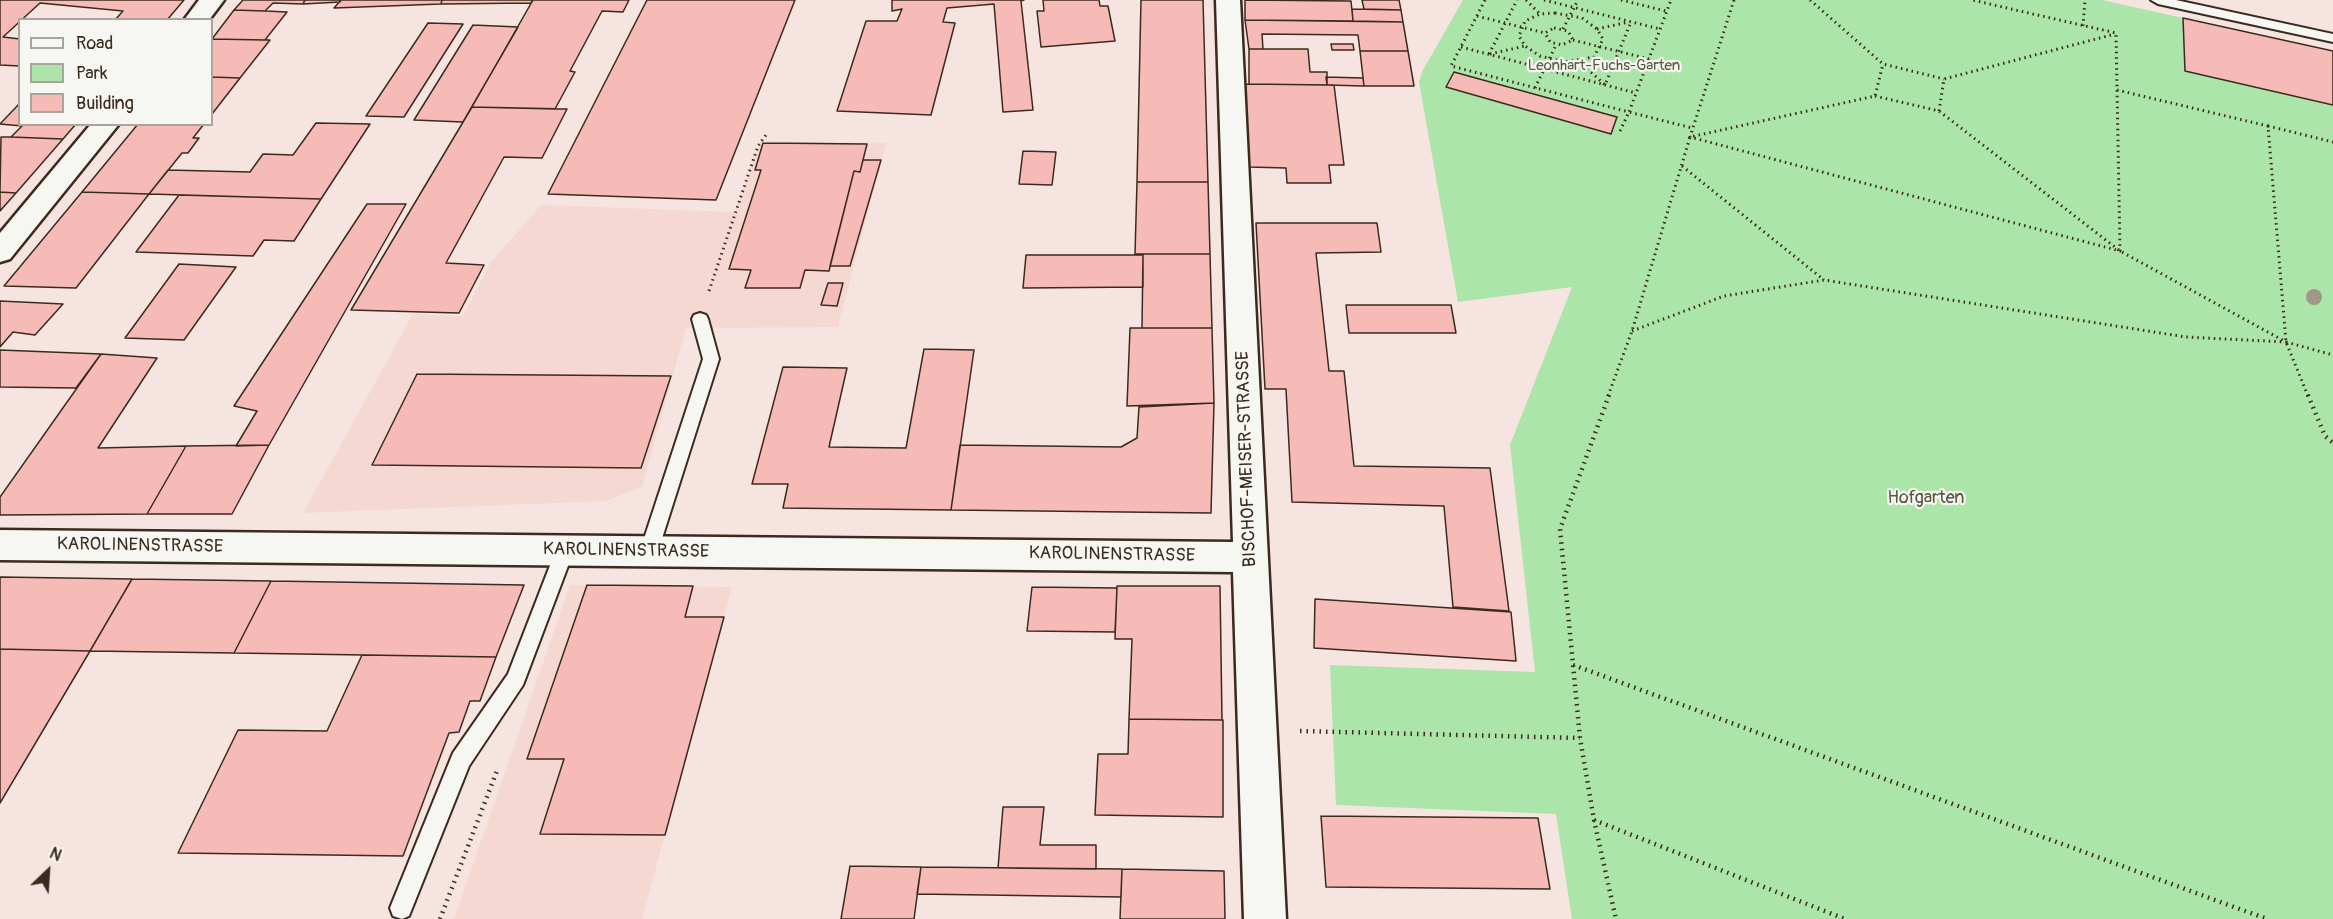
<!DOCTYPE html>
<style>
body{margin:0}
#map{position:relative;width:2333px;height:919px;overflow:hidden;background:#f6e4e0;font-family:Pangolin,sans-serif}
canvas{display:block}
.legend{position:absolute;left:18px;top:18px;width:195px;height:108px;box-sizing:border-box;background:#f6f6f2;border:2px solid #aba49d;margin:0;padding:8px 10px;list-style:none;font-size:18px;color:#3b2a1e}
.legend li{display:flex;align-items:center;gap:12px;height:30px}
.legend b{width:30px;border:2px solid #aba49d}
.north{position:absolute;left:18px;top:841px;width:60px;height:60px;-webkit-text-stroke:4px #f6f6f2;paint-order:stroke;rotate:25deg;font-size:16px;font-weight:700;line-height:24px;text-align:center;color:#3b2a1e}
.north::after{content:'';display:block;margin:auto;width:21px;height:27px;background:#3b2a1e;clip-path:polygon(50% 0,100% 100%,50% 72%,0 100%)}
</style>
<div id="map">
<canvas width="2333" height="919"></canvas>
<ul class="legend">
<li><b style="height:8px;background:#f6f6f2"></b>Road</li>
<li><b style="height:16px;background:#ace5a9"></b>Park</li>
<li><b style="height:16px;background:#f6bbb6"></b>Building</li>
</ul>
<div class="north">N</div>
</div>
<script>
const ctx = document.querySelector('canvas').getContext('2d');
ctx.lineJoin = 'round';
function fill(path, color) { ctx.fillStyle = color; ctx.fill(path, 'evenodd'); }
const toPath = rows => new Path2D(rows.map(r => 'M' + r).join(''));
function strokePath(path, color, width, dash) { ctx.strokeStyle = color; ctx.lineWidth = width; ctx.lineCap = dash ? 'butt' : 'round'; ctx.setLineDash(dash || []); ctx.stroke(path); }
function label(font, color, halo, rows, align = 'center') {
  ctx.font = font + ' Pangolin,sans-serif'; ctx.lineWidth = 4.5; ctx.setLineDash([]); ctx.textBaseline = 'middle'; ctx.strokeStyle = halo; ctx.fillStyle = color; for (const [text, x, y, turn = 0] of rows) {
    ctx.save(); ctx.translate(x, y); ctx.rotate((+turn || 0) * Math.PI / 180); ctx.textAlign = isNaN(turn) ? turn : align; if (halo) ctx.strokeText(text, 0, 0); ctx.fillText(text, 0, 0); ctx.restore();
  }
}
fill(toPath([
 [760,141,886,143,838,327,686,328,642,487,606,501,303,513,413,314,463,316,491,262,541,205,735,212],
 [570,585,732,587,642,919,454,919]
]), '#f6d8d3');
fill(toPath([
 [1463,0,2102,0,2183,18,2186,71,2333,105,2333,919,1572,919,1556,814,1336,805,1330,665,1535,672,1510,445,1572,287,1458,302,1419,82,1423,70]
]), '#ace5a9');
const building = toPath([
 [0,0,184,0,167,20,115,20,123,11,40,3,3,37,20,39,20,66,0,65,0,0],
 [243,0,305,0,303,4,273,3,265,11,234,10,243,0],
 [305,0,341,0,340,2,303,4,305,0],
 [341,0,442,0,441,4,334,8,341,0],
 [442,0,533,0,531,3,441,4,442,0],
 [533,0,629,0,623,12,602,11,570,71,575,72,555,109,472,107,533,0],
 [647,0,795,0,716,200,548,194,647,0],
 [892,0,1024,0,1021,1,1033,110,1003,112,994,4,947,8,943,22,955,23,931,115,837,111,866,21,897,21,902,9,892,11,892,0],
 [1043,0,1099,0,1100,6,1108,6,1115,41,1041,47,1037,11,1044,11,1043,0],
 [1141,0,1203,0,1208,182,1137,182,1141,0],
 [1245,0,1351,1,1353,21,1245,20,1245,0],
 [1362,0,1399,0,1401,10,1364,9,1362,0],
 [1352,9,1401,10,1403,22,1353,21,1352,9],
 [234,10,265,11,287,12,265,40,212,39,234,10],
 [2183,18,2333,51,2333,105,2185,71,2183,18],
 [1245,20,1403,22,1408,51,1360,51,1358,35,1262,34,1263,49,1249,49,1245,20],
 [428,23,463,24,404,117,366,116,428,23],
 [473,25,518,27,463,122,414,120,473,25],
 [212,39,265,40,270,40,240,78,212,77,212,39],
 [1331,44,1353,44,1354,50,1332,50,1331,44],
 [1249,49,1308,49,1310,72,1327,72,1327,85,1249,84,1249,49],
 [1360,51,1408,51,1414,86,1364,86,1360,51],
 [1454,72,1617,117,1611,134,1446,87,1454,72],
 [212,77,240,78,212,114,212,77],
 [1326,77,1363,78,1364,86,1327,85,1326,77],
 [1245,84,1334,85,1344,165,1329,165,1331,183,1287,183,1286,168,1249,167,1245,84],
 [20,103,20,124,76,124,63,139,11,137,22,126,0,124,20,103],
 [472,107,567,109,542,158,504,157,446,263,484,265,459,313,351,310,472,107],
 [316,123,370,124,321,199,149,194,168,170,250,172,263,154,293,155,316,123],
 [138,124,204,124,193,138,199,138,188,153,182,153,149,194,82,192,138,124],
 [1,137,11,137,63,139,16,193,0,192,1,137],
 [763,143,867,144,860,172,854,171,829,271,805,270,800,288,745,288,751,270,729,269,761,170,755,170,763,143],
 [1023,151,1056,152,1052,185,1019,184,1023,151],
 [863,160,881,160,850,266,830,266,854,171,860,172,863,160],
 [1137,182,1208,182,1210,254,1135,254,1137,182],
 [0,192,16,193,0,211,0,192],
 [82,192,149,194,76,288,4,286,82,192],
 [179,195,321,199,294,241,264,240,253,256,136,252,179,195],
 [367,204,406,204,269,445,236,446,257,411,234,406,367,204],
 [1256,223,1377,223,1381,252,1316,253,1329,371,1344,371,1354,466,1490,468,1509,611,1453,607,1444,506,1292,502,1286,389,1265,389,1256,223],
 [1143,254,1210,254,1212,328,1142,328,1143,254],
 [1026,255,1143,255,1143,287,1023,288,1026,255],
 [179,264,236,267,184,340,125,338,179,264],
 [828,283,843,283,837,306,821,305,828,283],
 [0,301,63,304,35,335,13,332,0,347,0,301],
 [1346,305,1451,305,1456,333,1349,333,1346,305],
 [1130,328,1212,328,1214,403,1127,406,1130,328],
 [924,349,974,350,951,510,783,508,788,484,752,484,783,367,847,368,829,447,906,448,924,349],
 [0,350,101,354,76,388,0,387,0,350],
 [101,354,157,358,98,448,186,446,147,514,0,515,0,497,101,354],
 [417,374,671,376,641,468,372,465,417,374],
 [1214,403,1211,513,951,510,960,445,1121,447,1137,438,1139,407,1214,403],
 [269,445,232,514,147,514,186,446,269,445],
 [0,577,132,579,90,651,0,649,0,577],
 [132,579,271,581,234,653,90,651,132,579],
 [271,581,524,585,496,657,234,653,271,581],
 [587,585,693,586,685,617,724,617,665,835,540,834,564,759,527,759,587,585],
 [1117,586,1220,586,1222,720,1129,719,1132,639,1115,639,1117,586],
 [1032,587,1117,588,1115,632,1027,631,1032,587],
 [1315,599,1511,612,1516,661,1314,648,1315,599],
 [0,649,90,651,0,803,0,649],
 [362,655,496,657,480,701,470,701,459,732,449,733,403,856,178,853,238,730,327,731,362,655],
 [1129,719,1223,720,1223,817,1095,815,1098,754,1128,754,1129,719],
 [1003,807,1044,807,1040,845,1096,845,1096,869,998,868,1003,807],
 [1321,816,1538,818,1550,889,1326,887,1321,816],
 [850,866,921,867,914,919,841,919,850,866],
 [921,867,1122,869,1121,897,917,894,921,867],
 [1122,869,1224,871,1225,919,1120,919,1122,869]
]);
fill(building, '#f6bbb6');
strokePath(building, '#3b2a1e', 1.5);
const service = toPath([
 [2151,0,2176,0,2333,34,2333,42,2158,4,2151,0],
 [700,313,706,315,708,319,719,359,658,551,656,557,649,559,642,557,640,551,703,359,692,319,694,315,700,313],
 [565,542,572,544,574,550,523,685,469,766,409,916,402,919,393,916,390,908,453,753,508,674,556,550,558,544,565,542]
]);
const minor = toPath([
 [199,0,224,0,209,20,184,20,199,0],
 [1216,0,1240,0,1286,919,1244,919,1233,572,0,560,0,530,1233,542,1216,0],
 [91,124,119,124,10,259,0,262,0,233,91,124]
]);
strokePath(service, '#3b2a1e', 4);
strokePath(minor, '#3b2a1e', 5);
strokePath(toPath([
 [1485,0,1451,66,1629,112,1671,0],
 [1526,0,1540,14],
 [1544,0,1660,29],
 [1621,0,1666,11],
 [1734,0,1690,137,2120,251,2116,33,1972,0],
 [1810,0,1883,64,1944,79],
 [1555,13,1582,18,1597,29,1603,39,1594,57,1565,62,1540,56,1525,46,1519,36,1525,21,1540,14,1555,13],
 [1477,16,1545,33],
 [2083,26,2085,0],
 [1554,28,1568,31,1573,40,1562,45,1550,42,1545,33,1554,28],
 [1563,29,1578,0],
 [1597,29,1629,22],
 [1573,40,1649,59],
 [1461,47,1636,93],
 [1489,54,1517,0],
 [1490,54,1525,46],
 [1579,61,1605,85,1631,22],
 [1535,88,1556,45],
 [2117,90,2268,126],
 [1875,96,1939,111,2120,251,2286,342,2333,355],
 [1939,111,1944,79,2115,34],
 [1620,131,1629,112,1692,128],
 [1682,166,1824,280],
 [709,291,758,146,768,132],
 [1632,331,1724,296,1824,280,2186,337,2286,342],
 [1608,396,1632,331,1690,137,1875,96,1883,64],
 [2308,396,2286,342,2268,126,2333,142]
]), '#3b2a1e', 3, [1.5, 4]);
strokePath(toPath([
 [1609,395,1560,529,1580,738,1594,820,1616,919],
 [2308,395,2325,436,2333,443],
 [1573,665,2267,919],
 [1300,731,1580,738],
 [1594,820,1845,919],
 [440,919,498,768]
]), '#3b2a1e', 4.5, [1.5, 5]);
fill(service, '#f6f6f2');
fill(minor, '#f6f6f2');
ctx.fillStyle = '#9f9889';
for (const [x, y] of [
 [2314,297]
]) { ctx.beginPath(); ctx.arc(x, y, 8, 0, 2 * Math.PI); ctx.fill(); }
label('15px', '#575941', '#f6f6f2', [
 ["Leonhart-Fuchs-Garten",1604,66]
]);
label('18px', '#3b2a1e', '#f6f6f2', [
 ["BISCHOF-MEISER-STRASSE",1247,459,-92],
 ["KAROLINENSTRASSE",140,546,1],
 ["KAROLINENSTRASSE",626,551,1],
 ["KAROLINENSTRASSE",1112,555,1]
]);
label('18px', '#575941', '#f6f6f2', [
 ["Hofgarten",1926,498]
]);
</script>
